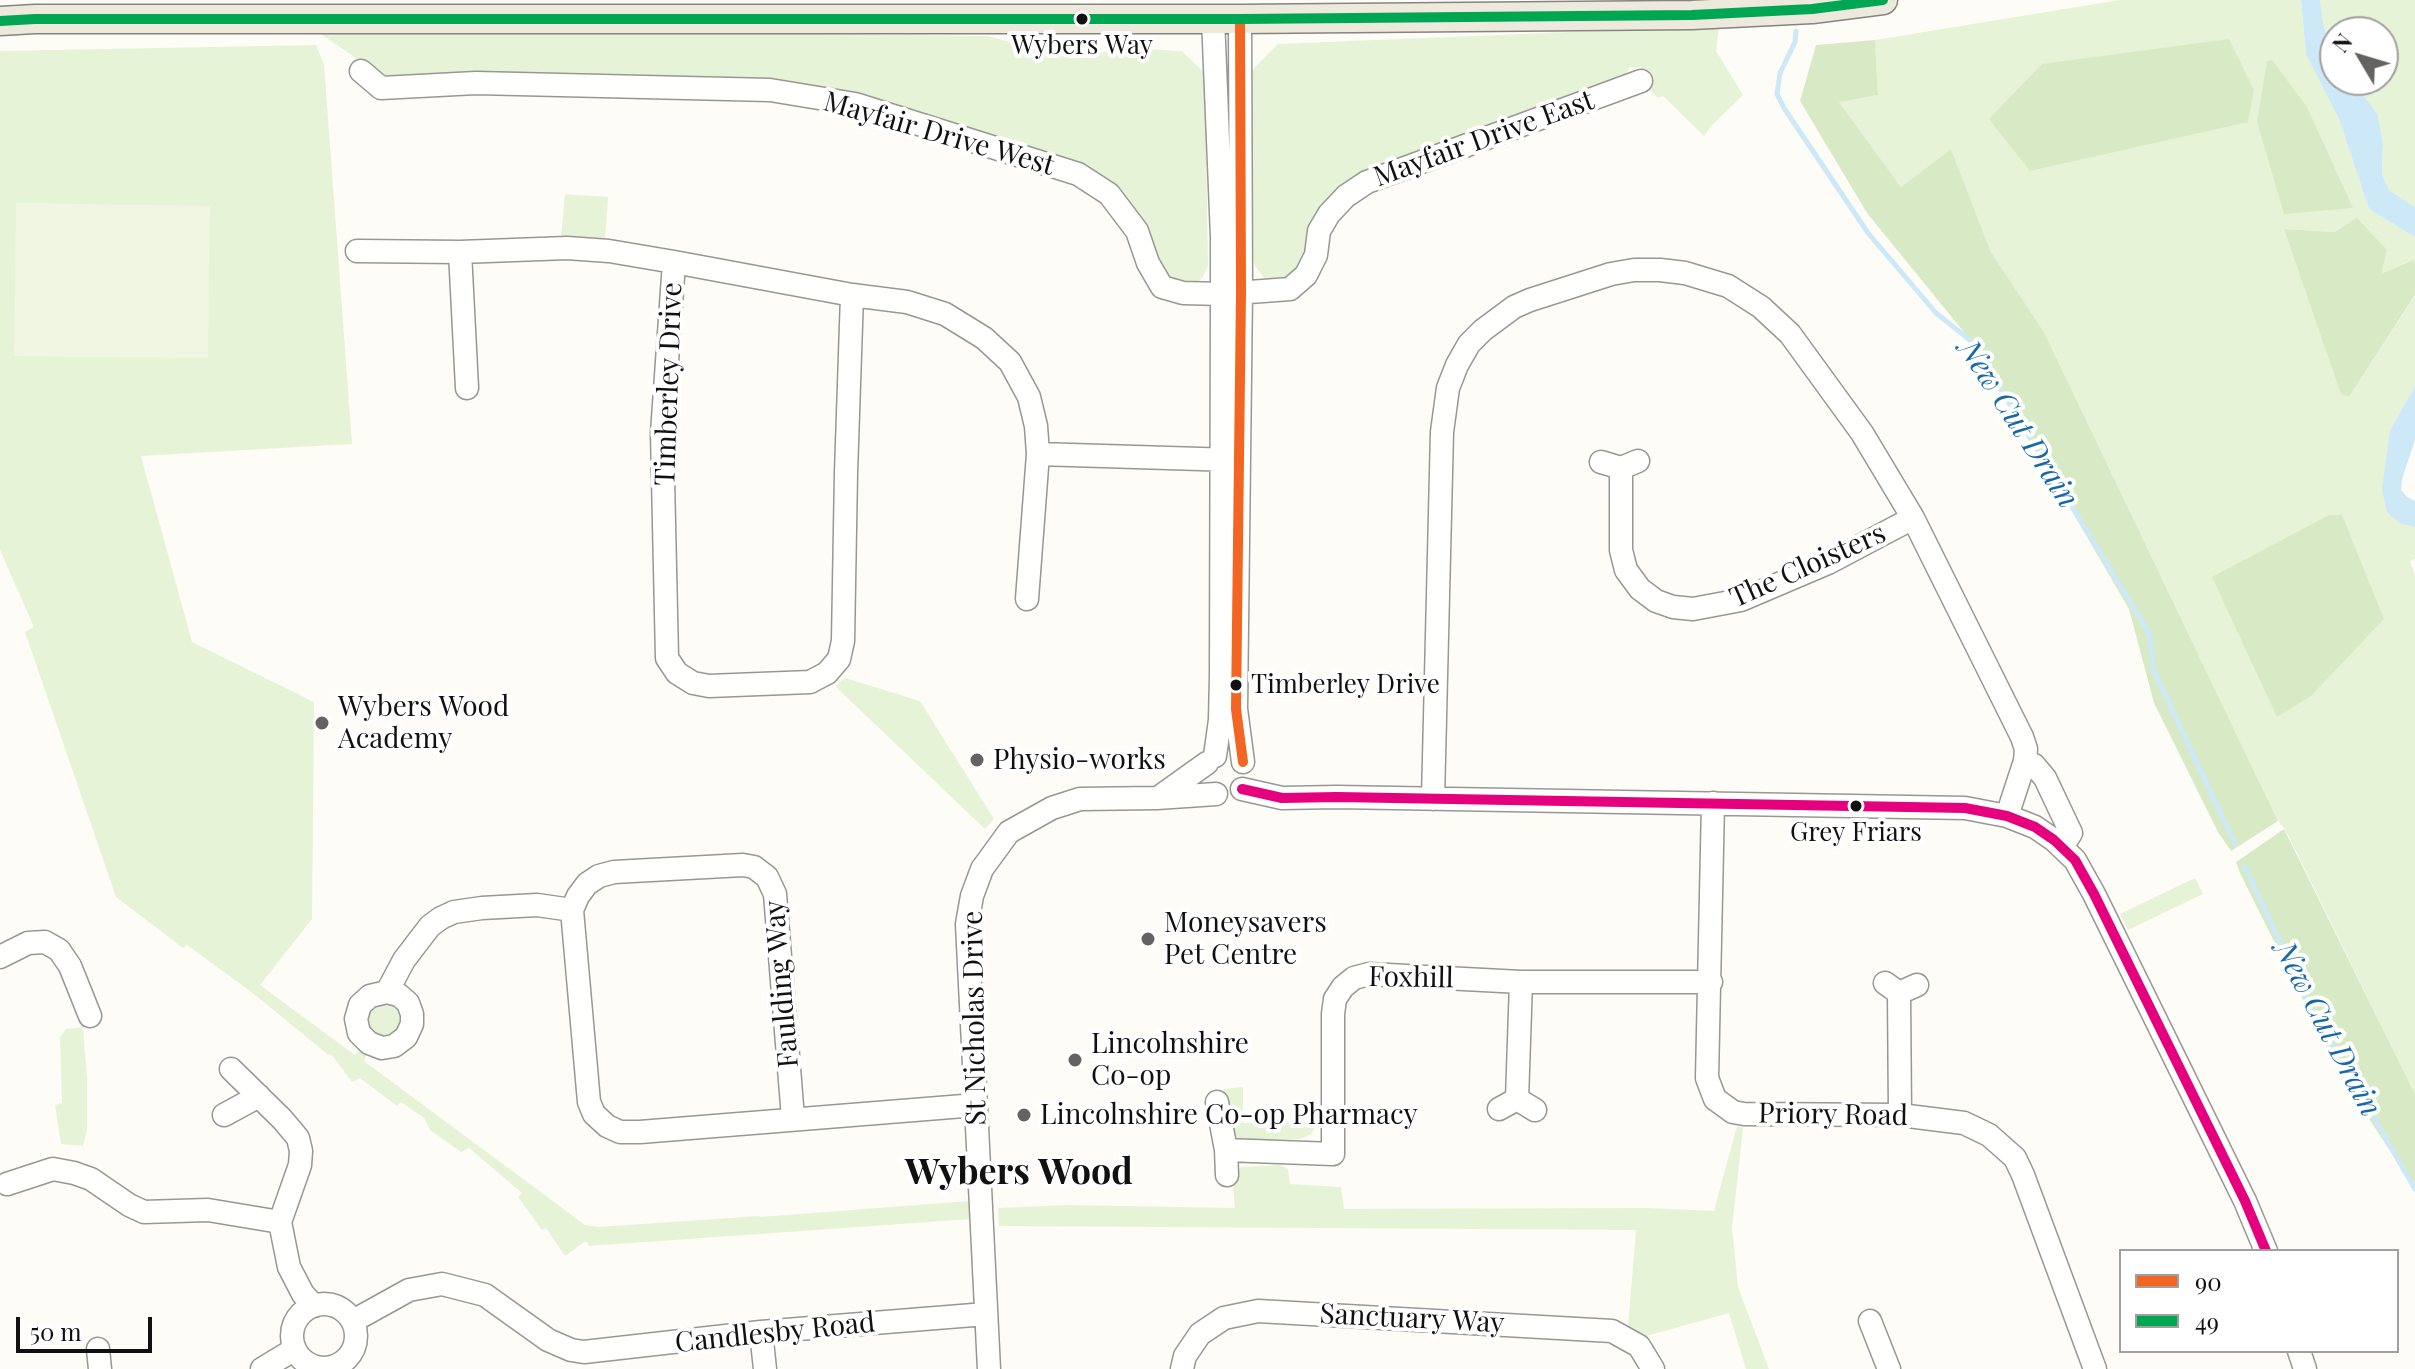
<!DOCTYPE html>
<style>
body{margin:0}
#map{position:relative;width:2415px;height:1369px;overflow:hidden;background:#fdfcf7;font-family:"Playfair Display",serif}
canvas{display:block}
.legend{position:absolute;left:2119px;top:1249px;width:280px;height:104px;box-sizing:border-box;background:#fff;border:2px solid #a0a0a0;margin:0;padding:10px 14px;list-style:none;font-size:24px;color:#111}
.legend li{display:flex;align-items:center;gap:16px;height:40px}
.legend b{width:40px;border:2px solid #a0a0a0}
.north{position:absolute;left:2319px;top:16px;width:80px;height:80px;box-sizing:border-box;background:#fff;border:2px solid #a0a0a0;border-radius:50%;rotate:308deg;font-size:22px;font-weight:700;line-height:32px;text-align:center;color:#111}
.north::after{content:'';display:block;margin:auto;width:28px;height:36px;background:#646362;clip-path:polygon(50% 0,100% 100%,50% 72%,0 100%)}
.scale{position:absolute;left:16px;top:1317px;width:136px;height:36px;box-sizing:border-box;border:4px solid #111;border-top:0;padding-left:10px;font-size:24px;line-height:28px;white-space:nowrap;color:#111;-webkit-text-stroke:6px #fff;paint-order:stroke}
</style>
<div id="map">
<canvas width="2415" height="1369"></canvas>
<ul class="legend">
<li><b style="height:10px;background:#f26522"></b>90</li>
<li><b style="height:10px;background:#00a651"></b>49</li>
</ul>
<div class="north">N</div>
<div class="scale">50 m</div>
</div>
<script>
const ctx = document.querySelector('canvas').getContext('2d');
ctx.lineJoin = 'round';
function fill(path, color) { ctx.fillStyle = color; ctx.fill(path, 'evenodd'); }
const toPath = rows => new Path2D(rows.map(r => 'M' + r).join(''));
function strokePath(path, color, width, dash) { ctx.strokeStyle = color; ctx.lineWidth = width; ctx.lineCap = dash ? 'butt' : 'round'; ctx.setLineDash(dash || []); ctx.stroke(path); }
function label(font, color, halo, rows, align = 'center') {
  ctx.font = font + ' "Playfair Display",serif'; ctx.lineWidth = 8; ctx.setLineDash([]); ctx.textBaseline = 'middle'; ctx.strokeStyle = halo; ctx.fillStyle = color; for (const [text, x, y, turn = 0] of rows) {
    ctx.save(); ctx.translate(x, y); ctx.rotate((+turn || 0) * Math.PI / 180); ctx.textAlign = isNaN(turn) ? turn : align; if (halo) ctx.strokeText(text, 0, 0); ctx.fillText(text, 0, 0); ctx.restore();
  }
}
fill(toPath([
 [2120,0,2301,0,2306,55,2339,119,2369,209,2415,237,2415,263,2412,260,2380,275,2335,232,2285,229,2349,397,2415,296,2415,386,2390,430,2401,524,2415,527,2415,559,2410,561,2415,575,2415,1094,2285,829,2278,821,2044,332,1991,252,1951,149,1901,187,1838,101,1878,95,1875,40],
 [2320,0,2415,0,2415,207,2389,190,2382,174,2383,144,2378,115,2352,80,2383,80,2383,32,2335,32,2335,52,2324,28],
 [1719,26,1716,51,1743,95,1712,125,1704,136,1663,96,1658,98,1642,83,1641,67,1629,68,1623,84,1352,181,1299,279,1268,283,1255,266,1252,256,1248,74,1278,44],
 [312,28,987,36,1070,58,1127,48,1182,51,1205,73,1208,266,1203,277,1192,287,1172,287,1110,190,737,79,616,75,385,78],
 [316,45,324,64,352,444,141,456,192,642,314,702,312,919,260,985,355,1055,360,1050,366,1056,364,1061,585,1225,598,1227,759,1216,760,1217,970,1201,971,1219,589,1246,586,1241,565,1256,546,1228,542,1230,518,1197,522,1193,469,1148,461,1152,430,1130,424,1118,401,1102,397,1106,360,1078,352,1082,332,1055,327,1054,254,994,187,945,183,948,116,897,25,632,34,627,0,550,0,51],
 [565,194,608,197,605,241,561,238],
 [845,678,920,701,994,819,985,829,835,686],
 [2195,878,2203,894,2128,930,2120,914],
 '368 1019a16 16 0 1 1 32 0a16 16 0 1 1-32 0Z',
 [83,1027,87,1078,87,1129,83,1146,61,1144,55,1105,62,1103,60,1037,66,1029],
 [1243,1087,1243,1123,1318,1123,1311,1134,1301,1139,1242,1139,1236,1137,1228,1127,1223,1089],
 [1737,1126,1743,1128,1732,1228,1738,1287,1769,1369,1746,1369,1729,1313,1643,1337,1628,1326,1636,1230,999,1226,998,1208,1067,1205,1235,1208,1233,1183,1235,1172,1242,1167,1280,1165,1288,1169,1290,1184,1341,1187,1344,1209,1646,1208,1714,1211]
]), '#e7f3d7');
fill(toPath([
 [2229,39,2254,90,2248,122,2030,171,1989,119,2042,64],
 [1875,40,1878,95,1839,102,1901,187,1951,149,1991,252,2044,332,2278,821,2231,851,2218,832,2154,703,2129,609,1976,347,1867,213,1800,101,1816,45],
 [2272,60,2307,107,2353,208,2284,214,2257,122,2267,61],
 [2357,218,2387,250,2381,274,2413,260,2415,263,2415,295,2349,397,2341,394,2284,229,2335,232],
 [2329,515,2342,515,2384,619,2311,696,2277,717,2212,577],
 [2284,829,2415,1094,2415,1189,2341,1076,2240,873,2236,862]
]), '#d8eac5');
fill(toPath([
 [16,203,210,206,208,358,14,356]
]), '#f0f6e1');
fill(toPath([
 [2301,0,2320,0,2324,28,2335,52,2335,80,2352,80,2378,115,2383,144,2382,174,2389,190,2415,207,2415,237,2369,209,2339,119,2306,55],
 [2415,386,2415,440,2402,479,2401,490,2407,497,2415,501,2415,527,2401,524,2387,512,2382,490,2390,430]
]), '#cde8f7');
strokePath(toPath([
 [1796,31,1795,42,1780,73,1777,94,1784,108,1868,233,1936,313,1971,341,2149,633,2154,671,2235,844],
 [2245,867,2311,1009,2415,1189]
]), '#cde8f7', 5);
const minor = toPath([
 [1213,18,1222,237,1222,294,1221,676,1220,720,1215,756],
 [1240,19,1241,292,1236,709,1243,762],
 [361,71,381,88,476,83,770,90,855,104,1078,174,1109,194,1137,231,1148,263,1162,287,1183,293,1222,294,1290,289,1306,275,1316,255,1319,231,1329,214,1346,196,1367,182,1641,81],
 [357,251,460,252,567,248,609,251,674,262],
 [460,252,467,388],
 [852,295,846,473,843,641,839,659,827,673,810,682,709,686,693,683,677,673,667,658,662,433,674,262,852,295,907,302,945,314,984,338,1010,362,1029,397,1036,426,1038,454,1027,599],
 [1038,454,1233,460],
 [1601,462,1621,468,1638,461],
 [1621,468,1621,550,1626,570,1640,589,1656,601,1673,607,1693,609,1741,600,1828,563,1913,518],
 [2025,761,2034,765,2045,778,2071,833,2062,847],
 [1242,789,1282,798,1337,797,1965,808,2007,816,2035,827,2054,840,2075,860,2094,894,2245,1201,2266,1251],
 [1158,798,1207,763],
 [1433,799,1442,432,1448,388,1457,365,1469,344,1483,330,1514,307,1530,300,1611,274,1634,270,1660,270,1685,273,1728,286,1761,307,1790,334,1862,433,1913,518,2022,737,2026,749,2025,761,2007,816],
 [1713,803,1707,1078,1715,1099,1733,1112,1744,1114,1900,1115,1964,1123,1989,1135,2015,1158,2023,1175,2095,1369],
 [572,910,589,1102,594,1114,607,1126,620,1132,640,1132,976,1105],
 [0,957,28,943,45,942,59,950,70,966,90,1016],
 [1885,983,1899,993,1917,985],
 [387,992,399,995,408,1003,412,1014,412,1024,406,1037,394,1046,382,1048,369,1043,359,1033,356,1019,360,1005,370,996,387,992,404,960,430,926,441,918,454,912,482,908,537,905,572,910,578,896,587,884,599,876,614,872,743,865,754,867,767,877,775,894,793,1118],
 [1899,993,1900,1115],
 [1517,1099,1521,982],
 [1217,1102,1226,1150,1227,1175],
 [1499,1109,1517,1099,1535,1110],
 [224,1115,259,1096],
 [1226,1150,1333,1154,1333,1014,1335,999,1343,987,1354,978,1369,974,1521,982,1711,982],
 [7,1184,53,1169,74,1173,91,1179,129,1205,144,1212,208,1210,280,1222,300,1165,301,1151,298,1138,282,1119,231,1069],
 [280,1222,289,1267,303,1294,314,1306],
 '292 1336a32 32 0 1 1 64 0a32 32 0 1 1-64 0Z',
 [353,1321,409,1290,442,1284,485,1295,548,1340,571,1350,584,1352,761,1332,986,1314],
 [1870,1321,1889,1369],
 [761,1332,765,1369],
 [98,1349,100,1369],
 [2299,1351,2305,1369],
 [262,1369,295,1349],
 [989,1369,967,924,972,896,982,869,1009,832,1052,808,1080,799,1157,798,1216,794],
 [1182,1369,1185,1356,1200,1334,1224,1318,1258,1311,1612,1331,1639,1346,1653,1369]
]);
const major = toPath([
 [0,21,35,19,1240,19,1692,15,1812,9,1883,0]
]);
strokePath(minor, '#979795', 25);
strokePath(major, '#858482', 31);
strokePath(minor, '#fffffe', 22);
strokePath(major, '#ede9dc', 28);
strokePath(toPath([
 [1240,19,1241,292,1236,709,1243,762]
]), '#f26522', 10);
strokePath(toPath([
 [0,21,35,19,1240,19,1692,15,1812,9,1883,0]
]), '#00a651', 10);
strokePath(toPath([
 [1242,789,1282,798,1337,797,1965,808,2007,816,2035,827,2054,840,2075,860,2094,894,2245,1201,2266,1251]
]), '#e5007d', 10);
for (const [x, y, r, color] of [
 [1082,19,7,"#111"],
 [1236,685,7,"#111"],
 [322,723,8,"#646362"],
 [977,760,8,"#646362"],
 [1856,806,7,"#111"],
 [1148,939,8,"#646362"],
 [1075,1060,8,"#646362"],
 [1024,1115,8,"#646362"]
]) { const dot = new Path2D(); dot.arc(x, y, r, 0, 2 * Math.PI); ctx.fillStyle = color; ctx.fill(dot); strokePath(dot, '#fff', 3); }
label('26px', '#111', '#fff', [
 ["Wybers Way",1082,46],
 ["Timberley Drive",1251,685,"left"],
 ["Grey Friars",1856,833]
]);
label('28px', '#111', '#fff', [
 ["Mayfair Drive West",939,134,16],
 ["Mayfair Drive East",1484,139,-20],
 ["Timberley Drive",669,384,-88],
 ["The Cloisters",1808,566,-24],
 ["Foxhill",1411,978,1],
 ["Faulding Way",782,984,-95],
 ["St Nicholas Drive",975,1018,-91],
 ["Priory Road",1833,1115,1],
 ["Sanctuary Way",1412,1319,3],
 ["Candlesby Road",775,1333,-6]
]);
label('28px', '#111', '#fff', [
 ["Wybers Wood",338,707],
 ["Academy",338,739],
 ["Physio-works",993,760],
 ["Moneysavers",1164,923],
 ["Pet Centre",1164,955],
 ["Lincolnshire",1091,1044],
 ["Co-op",1091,1076],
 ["Lincolnshire Co-op Pharmacy",1040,1115]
], 'left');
label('italic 30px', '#1768a6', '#fff', [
 ["New Cut Drain",2018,424,57],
 ["New Cut Drain",2327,1029,62]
]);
label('bold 36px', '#111', '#fff', [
 ["Wybers Wood",1019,1173]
]);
</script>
